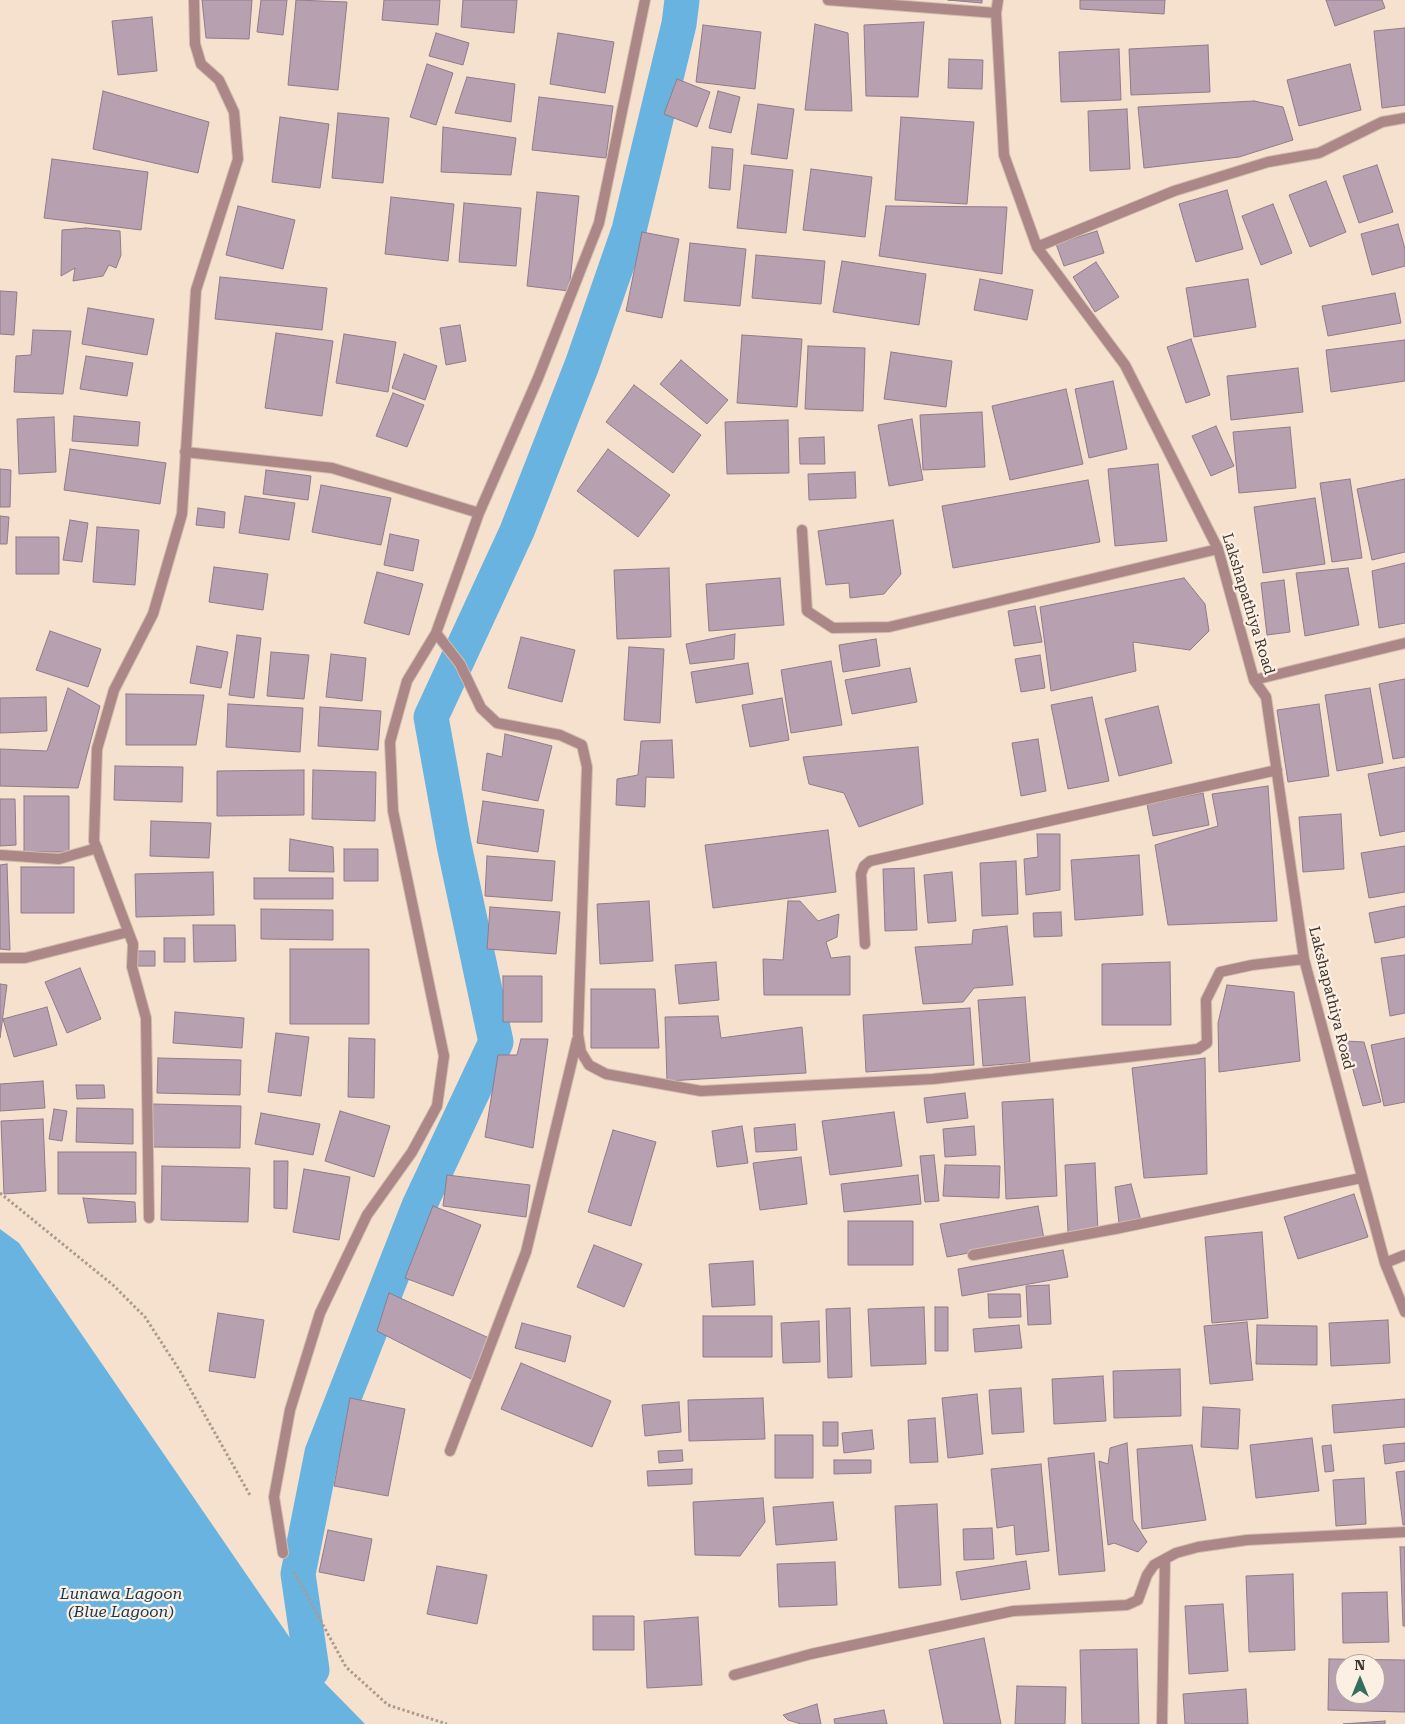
<!DOCTYPE html>
<style>
body{margin:0}
#map{position:relative;width:1405px;height:1724px;overflow:hidden;background:#f6e0ce;font-family:"Roboto Serif",serif}
canvas{display:block}
.north{position:absolute;left:1335px;top:1654px;width:50px;height:50px;box-sizing:border-box;background:#fcefe4;border:1px solid #b0a59b;border-radius:50%;rotate:0deg;font-size:14px;font-weight:700;line-height:20px;text-align:center;color:#3d352e}
.north::after{content:'';display:block;margin:auto;width:18px;height:22px;background:#33705c;clip-path:polygon(50% 0,100% 100%,50% 72%,0 100%)}
</style>
<div id="map">
<canvas width="1405" height="1724"></canvas>
<div class="north">N</div>
</div>
<script>
const ctx = document.querySelector('canvas').getContext('2d');
ctx.lineJoin = 'round';
function fill(path, color) { ctx.fillStyle = color; ctx.fill(path, 'evenodd'); }
const toPath = rows => new Path2D(rows.map(r => 'M' + r).join(''));
function strokePath(path, color, width, dash) { ctx.strokeStyle = color; ctx.lineWidth = width; ctx.lineCap = dash ? 'butt' : 'round'; ctx.setLineDash(dash || []); ctx.stroke(path); }
function label(font, color, halo, rows, align = 'center') {
  ctx.font = font + ' "Roboto Serif",serif'; ctx.lineWidth = 4.5; ctx.setLineDash([]); ctx.textBaseline = 'middle'; ctx.strokeStyle = halo; ctx.fillStyle = color; for (const [text, x, y, turn = 0] of rows) {
    ctx.save(); ctx.translate(x, y); ctx.rotate((+turn || 0) * Math.PI / 180); ctx.textAlign = isNaN(turn) ? turn : align; if (halo) ctx.strokeText(text, 0, 0); ctx.fillText(text, 0, 0); ctx.restore();
  }
}
fill(toPath([
 [0,1229,19,1243,312,1670,365,1724,0,1724]
]), '#69b3e0');
strokePath(toPath([
 [312,1670,298,1574,322,1453,419,1206,496,1042,454,845,431,717,517,531,582,365,629,230,679,24,682,0]
]), '#69b3e0', 35);
const building = toPath([
 [202,0,252,0,249,39,206,38,202,0],
 [261,0,287,0,283,35,257,32,261,0],
 [296,0,347,2,338,90,288,85,296,0],
 [384,0,440,0,438,25,382,20,384,0],
 [463,0,517,0,514,33,461,27,463,0],
 [948,0,982,0,982,3,948,0],
 [1080,0,1165,0,1164,14,1080,9,1080,0],
 [1326,0,1382,0,1385,8,1335,26,1326,0],
 [152,17,157,71,118,75,112,21,152,17],
 [924,22,918,97,866,96,864,25,924,22],
 [815,24,848,33,852,111,805,110,815,24],
 [703,25,761,32,755,89,696,82,703,25],
 [1405,28,1405,105,1382,108,1374,31,1405,28],
 [436,33,469,43,463,65,429,56,436,33],
 [558,33,614,42,605,93,550,84,558,33],
 [1208,45,1210,92,1131,95,1129,49,1208,45],
 [1119,49,1121,100,1061,102,1059,52,1119,49],
 [949,59,983,60,982,89,948,88,949,59],
 [427,64,453,73,436,125,410,117,427,64],
 [1350,64,1361,110,1299,126,1287,80,1350,64],
 [467,77,515,84,511,122,455,113,467,77],
 [677,79,710,92,697,127,664,114,677,79],
 [103,91,209,122,198,173,93,149,103,91],
 [718,91,740,97,731,133,709,128,718,91],
 [539,97,613,106,606,158,532,150,539,97],
 [1254,101,1283,107,1293,140,1239,157,1144,168,1138,107,1254,101],
 [758,104,794,109,787,159,751,154,758,104],
 [1127,109,1130,169,1090,171,1088,111,1127,109],
 [338,113,389,118,383,183,332,178,338,113],
 [280,117,329,124,320,188,272,182,280,117],
 [901,117,974,122,967,204,895,200,901,117],
 [443,127,516,138,511,175,441,172,443,127],
 [712,147,733,149,730,190,709,188,712,147],
 [52,159,148,172,141,230,44,218,52,159],
 [744,165,793,170,786,233,737,228,744,165],
 [1377,165,1393,212,1359,223,1343,176,1377,165],
 [811,169,872,177,865,237,803,230,811,169],
 [1326,181,1346,232,1310,247,1289,195,1326,181],
 [1227,190,1243,249,1196,262,1179,204,1227,190],
 [537,192,579,196,569,291,527,286,537,192],
 [391,197,454,204,448,261,385,254,391,197],
 [464,203,521,208,516,266,459,262,464,203],
 [1273,204,1292,253,1261,265,1242,216,1273,204],
 [238,206,295,220,283,269,226,255,238,206],
 [886,206,1007,207,1002,274,879,256,886,206],
 [1398,224,1405,249,1405,266,1372,275,1361,234,1398,224],
 [86,228,120,231,121,255,116,268,109,265,103,276,73,281,75,268,61,276,62,230,86,228],
 [1097,231,1104,253,1064,266,1056,244,1097,231],
 [642,232,679,239,662,318,626,311,642,232],
 [690,243,746,249,740,306,684,301,690,243],
 [756,255,825,261,821,304,752,298,756,255],
 [842,261,926,274,919,325,833,312,842,261],
 [1096,262,1119,297,1095,312,1073,277,1096,262],
 [220,277,327,288,322,330,215,319,220,277],
 [980,279,1033,290,1027,320,974,310,980,279],
 [1248,279,1256,327,1194,337,1186,288,1248,279],
 [0,291,17,292,14,335,0,334,0,291],
 [1395,293,1401,323,1328,336,1322,306,1395,293],
 [88,308,154,319,147,355,82,344,88,308],
 [460,325,466,361,446,365,440,328,460,325],
 [33,330,71,331,63,394,14,392,16,356,31,355,33,330],
 [276,333,333,341,322,416,265,408,276,333],
 [344,334,396,342,388,392,336,383,344,334],
 [742,335,802,339,797,407,737,403,742,335],
 [1191,339,1210,395,1186,403,1167,347,1191,339],
 [1405,340,1405,381,1331,392,1326,350,1405,340],
 [808,346,865,348,863,411,805,409,808,346],
 [891,352,952,361,946,407,884,399,891,352],
 [404,354,437,366,425,400,392,388,404,354],
 [86,356,133,363,127,396,80,389,86,356],
 [681,360,728,400,707,424,660,384,681,360],
 [1298,368,1303,412,1231,420,1227,376,1298,368],
 [1113,381,1127,449,1089,458,1075,389,1113,381],
 [634,385,701,435,673,473,606,422,634,385],
 [1066,389,1083,464,1010,480,992,406,1066,389],
 [393,393,424,405,407,447,376,436,393,393],
 [982,412,985,467,923,470,920,415,982,412],
 [74,416,140,422,138,446,72,441,74,416],
 [54,417,56,472,19,474,17,419,54,417],
 [912,419,923,480,889,486,878,425,912,419],
 [788,420,789,473,727,474,725,422,788,420],
 [1216,426,1234,466,1211,476,1192,436,1216,426],
 [1290,427,1296,488,1239,493,1233,432,1290,427],
 [824,437,825,464,800,464,799,438,824,437],
 [70,449,166,463,160,504,64,490,70,449],
 [608,449,670,495,638,537,577,491,608,449],
 [1158,464,1167,541,1115,546,1108,469,1158,464],
 [0,469,11,470,10,507,0,507,0,469],
 [266,470,311,476,308,500,263,494,266,470],
 [855,472,856,498,809,500,808,474,855,472],
 [1350,479,1362,558,1332,562,1320,483,1350,479],
 [1405,479,1405,552,1372,560,1357,489,1405,479],
 [1088,480,1100,542,953,568,942,506,1088,480],
 [321,485,391,498,381,545,312,532,321,485],
 [245,496,295,503,289,540,239,533,245,496],
 [1315,498,1325,564,1263,573,1254,507,1315,498],
 [198,508,225,512,224,528,196,525,198,508],
 [0,516,9,517,7,544,0,544,0,516],
 [70,520,88,523,82,562,63,560,70,520],
 [893,520,901,574,884,594,850,598,849,583,826,585,818,531,893,520],
 [97,527,139,530,135,585,93,582,97,527],
 [390,534,419,540,413,571,384,565,390,534],
 [16,537,59,537,59,574,16,574,16,537],
 [1405,563,1405,623,1379,628,1372,571,1405,563],
 [214,567,268,574,263,610,209,602,214,567],
 [669,568,671,637,617,639,614,570,669,568],
 [1348,568,1359,625,1305,636,1296,573,1348,568],
 [377,572,423,584,409,635,364,623,377,572],
 [780,578,784,625,709,631,706,584,780,578],
 [1184,578,1205,604,1209,631,1190,650,1133,642,1136,671,1051,691,1040,607,1184,578],
 [1284,580,1290,632,1267,635,1261,583,1284,580],
 [1035,606,1042,642,1014,646,1008,611,1035,606],
 [50,631,101,649,88,687,36,670,50,631],
 [735,634,734,659,690,664,686,644,735,634],
 [237,635,261,638,254,698,229,695,237,635],
 [521,637,575,650,562,702,508,688,521,637],
 [876,639,880,666,843,672,839,645,876,639],
 [197,646,228,652,221,688,190,683,197,646],
 [629,647,664,649,660,723,624,720,629,647],
 [271,652,309,655,304,699,267,696,271,652],
 [331,654,366,658,362,701,326,697,331,654],
 [1040,655,1045,688,1021,692,1015,659,1040,655],
 [831,661,842,725,791,733,781,670,831,661],
 [748,663,753,694,696,703,691,672,748,663],
 [910,668,917,702,852,714,845,680,910,668],
 [1405,679,1405,757,1393,759,1379,684,1405,679],
 [68,688,100,706,78,788,0,786,0,749,47,751,68,688],
 [1370,688,1383,763,1337,771,1325,695,1370,688],
 [126,694,204,695,196,745,126,745,126,694],
 [46,697,47,731,0,733,0,698,46,697],
 [1092,697,1109,781,1068,789,1051,705,1092,697],
 [782,698,789,740,750,747,742,705,782,698],
 [228,704,303,708,300,752,226,747,228,704],
 [1319,704,1329,776,1288,782,1277,710,1319,704],
 [1158,706,1172,763,1119,776,1105,719,1158,706],
 [320,707,381,711,378,750,318,746,320,707],
 [505,734,552,746,538,801,482,790,487,753,502,757,505,734],
 [1038,739,1046,791,1021,796,1012,743,1038,739],
 [672,740,674,778,646,777,645,807,616,805,617,779,638,775,641,741,672,740],
 [918,747,923,804,859,827,844,793,809,784,803,757,918,747],
 [115,766,183,767,182,802,114,800,115,766],
 [1405,767,1405,831,1380,836,1368,774,1405,767],
 [304,770,304,815,217,816,217,771,304,770],
 [313,770,376,772,375,821,312,819,313,770],
 [1268,786,1277,921,1168,925,1155,845,1218,826,1212,794,1268,786],
 [1203,793,1209,825,1153,836,1147,804,1203,793],
 [24,796,69,796,69,852,24,852,24,796],
 [0,799,15,799,16,845,0,846,0,799],
 [483,801,544,810,538,852,477,843,483,801],
 [1341,814,1344,869,1303,872,1299,817,1341,814],
 [151,821,211,823,209,858,150,856,151,821],
 [828,830,836,892,713,908,705,845,828,830],
 [1037,834,1060,834,1060,890,1026,895,1024,859,1038,857,1037,834],
 [290,839,333,847,334,872,289,871,290,839],
 [1405,846,1405,892,1369,898,1361,853,1405,846],
 [344,849,378,849,378,881,344,881,344,849],
 [1139,855,1143,915,1075,920,1071,860,1139,855],
 [487,856,555,861,552,901,485,896,487,856],
 [1016,861,1018,914,982,916,980,863,1016,861],
 [7,864,10,950,0,949,0,865,7,864],
 [21,867,74,867,74,913,21,913,21,867],
 [914,868,917,930,885,931,883,869,914,868],
 [213,872,214,915,136,917,135,874,213,872],
 [952,872,956,921,928,923,924,875,952,872],
 [254,878,333,878,333,899,254,899,254,878],
 [649,901,653,961,600,964,597,904,649,901],
 [788,901,800,901,818,921,839,914,837,937,826,942,831,958,850,956,850,995,764,995,763,959,783,960,788,901],
 [1405,906,1405,937,1375,943,1369,913,1405,906],
 [490,907,560,912,556,954,487,949,490,907],
 [261,909,333,910,333,940,261,939,261,909],
 [1061,912,1062,936,1034,937,1033,913,1061,912],
 [193,925,235,925,236,961,194,962,193,925],
 [1007,926,1013,985,974,988,963,1002,923,1004,915,947,972,944,973,930,1007,926],
 [164,938,185,938,185,962,164,962,164,938],
 [290,949,369,949,369,1024,290,1024,290,949],
 [136,951,155,951,155,966,136,966,136,951],
 [1405,955,1405,1013,1390,1016,1381,958,1405,955],
 [716,962,719,1000,679,1004,675,965,716,962],
 [1170,962,1171,1025,1102,1025,1102,964,1170,962],
 [80,968,101,1019,67,1033,45,982,80,968],
 [503,976,542,976,542,1022,503,1022,503,976],
 [0,984,7,985,0,1038,0,984],
 [1227,985,1294,992,1300,1061,1219,1072,1218,1023,1227,985],
 [591,989,655,989,659,1048,591,1048,591,989],
 [1025,997,1030,1062,983,1066,978,1000,1025,997],
 [47,1007,57,1045,14,1057,3,1019,47,1007],
 [970,1008,974,1065,866,1072,863,1015,970,1008],
 [175,1012,244,1018,242,1048,173,1043,175,1012],
 [718,1016,721,1038,802,1027,806,1073,667,1081,665,1017,718,1016],
 [276,1033,309,1037,301,1096,268,1092,276,1033],
 [349,1038,375,1039,374,1098,348,1097,349,1038],
 [1405,1038,1405,1102,1384,1106,1371,1045,1405,1038],
 [521,1039,548,1039,533,1148,485,1137,498,1055,517,1055,521,1039],
 [1345,1041,1364,1042,1381,1102,1363,1106,1345,1041],
 [158,1058,241,1060,240,1095,157,1093,158,1058],
 [1205,1058,1207,1174,1144,1178,1132,1068,1205,1058],
 [43,1081,45,1108,0,1111,0,1084,43,1081],
 [76,1085,104,1085,105,1098,77,1099,76,1085],
 [965,1093,968,1118,927,1123,924,1098,965,1093],
 [1053,1099,1057,1196,1006,1199,1002,1102,1053,1099],
 [152,1104,241,1106,240,1148,152,1147,152,1104],
 [77,1108,133,1109,133,1144,76,1142,77,1108],
 [54,1109,67,1111,62,1141,49,1139,54,1109],
 [340,1111,390,1126,374,1177,325,1161,340,1111],
 [894,1112,902,1166,830,1175,822,1121,894,1112],
 [261,1113,320,1124,313,1155,255,1144,261,1113],
 [43,1119,46,1191,4,1194,1,1121,43,1119],
 [795,1124,797,1150,756,1152,754,1128,795,1124],
 [742,1126,748,1163,717,1167,712,1131,742,1126],
 [974,1126,976,1155,945,1157,943,1129,974,1126],
 [613,1130,656,1142,631,1226,588,1212,613,1130],
 [58,1152,136,1152,136,1194,58,1194,58,1152],
 [934,1155,939,1201,925,1202,920,1156,934,1155],
 [801,1157,807,1204,760,1210,753,1163,801,1157],
 [274,1161,288,1161,287,1209,274,1208,274,1161],
 [1095,1163,1098,1232,1068,1233,1065,1165,1095,1163],
 [945,1165,1000,1166,999,1198,943,1196,945,1165],
 [162,1166,250,1168,248,1222,161,1220,162,1166],
 [304,1169,350,1177,339,1240,293,1232,304,1169],
 [447,1175,530,1185,526,1217,443,1206,447,1175],
 [918,1175,921,1204,844,1212,841,1184,918,1175],
 [1131,1184,1141,1221,1119,1223,1115,1187,1131,1184],
 [1354,1194,1368,1237,1298,1259,1284,1217,1354,1194],
 [83,1198,135,1202,136,1222,88,1223,83,1198],
 [433,1206,481,1225,453,1296,405,1278,433,1206],
 [1038,1206,1044,1239,947,1257,940,1224,1038,1206],
 [848,1221,913,1221,913,1265,848,1265,848,1221],
 [1262,1232,1268,1318,1212,1323,1205,1237,1262,1232],
 [594,1245,642,1264,624,1307,577,1287,594,1245],
 [1063,1250,1068,1277,962,1296,958,1269,1063,1250],
 [753,1261,755,1305,712,1307,709,1264,753,1261],
 [1049,1285,1051,1324,1028,1325,1026,1286,1049,1285],
 [389,1293,489,1338,475,1381,377,1331,389,1293],
 [988,1294,1020,1294,1021,1317,989,1318,988,1294],
 [924,1307,926,1364,871,1366,868,1309,924,1307],
 [935,1307,948,1307,948,1351,935,1351,935,1307],
 [850,1308,852,1377,828,1378,826,1309,850,1308],
 [218,1313,264,1320,255,1378,209,1371,218,1313],
 [703,1316,772,1316,772,1357,703,1357,703,1316],
 [1388,1320,1390,1363,1331,1366,1329,1323,1388,1320],
 [819,1321,820,1362,783,1363,781,1323,819,1321],
 [1247,1322,1253,1380,1210,1384,1204,1326,1247,1322],
 [522,1323,571,1336,565,1362,515,1348,522,1323],
 [1019,1325,1022,1348,975,1352,973,1329,1019,1325],
 [1257,1325,1317,1326,1317,1365,1256,1364,1257,1325],
 [521,1363,611,1401,592,1447,501,1409,521,1363],
 [1180,1369,1181,1416,1114,1418,1113,1371,1180,1369],
 [1103,1376,1106,1421,1054,1424,1052,1379,1103,1376],
 [1021,1388,1024,1432,992,1434,989,1390,1021,1388],
 [977,1394,983,1454,948,1458,942,1398,977,1394],
 [350,1398,405,1409,388,1496,334,1486,350,1398],
 [763,1398,765,1439,689,1441,688,1400,763,1398],
 [1405,1399,1405,1427,1334,1433,1332,1405,1405,1399],
 [679,1402,681,1432,645,1436,642,1405,679,1402],
 [1203,1407,1240,1409,1238,1449,1201,1447,1203,1407],
 [935,1418,938,1462,910,1463,908,1420,935,1418],
 [823,1422,838,1422,838,1446,823,1446,823,1422],
 [872,1430,874,1449,844,1453,842,1433,872,1430],
 [775,1435,813,1435,813,1478,775,1478,775,1435],
 [1312,1438,1319,1491,1256,1498,1250,1445,1312,1438],
 [1127,1443,1133,1520,1147,1542,1138,1552,1114,1543,1108,1545,1099,1461,1108,1464,1110,1448,1127,1443],
 [1405,1443,1405,1461,1385,1464,1383,1445,1405,1443],
 [1192,1445,1206,1520,1142,1529,1137,1449,1192,1445],
 [1331,1445,1334,1471,1325,1472,1322,1446,1331,1445],
 [682,1450,683,1461,659,1463,658,1451,682,1450],
 [1094,1453,1105,1571,1059,1575,1048,1458,1094,1453],
 [834,1460,871,1460,871,1473,834,1474,834,1460],
 [1041,1464,1049,1551,1016,1555,1014,1525,997,1528,991,1469,1041,1464],
 [692,1469,692,1484,648,1486,647,1471,692,1469],
 [1405,1471,1405,1525,1403,1525,1396,1472,1405,1471],
 [1364,1478,1366,1524,1336,1526,1333,1480,1364,1478],
 [763,1498,765,1522,740,1556,695,1555,693,1502,763,1498],
 [833,1502,837,1540,776,1545,773,1507,833,1502],
 [937,1504,941,1585,899,1588,895,1506,937,1504],
 [992,1528,994,1559,964,1560,963,1529,992,1528],
 [328,1530,372,1539,364,1581,319,1572,328,1530],
 [1400,1547,1405,1547,1405,1626,1403,1626,1400,1547],
 [1026,1561,1030,1589,961,1600,956,1572,1026,1561],
 [835,1562,837,1605,779,1607,777,1564,835,1562],
 [437,1566,487,1575,477,1624,427,1614,437,1566],
 [1293,1574,1295,1650,1249,1652,1246,1576,1293,1574],
 [1387,1592,1389,1642,1343,1643,1342,1593,1387,1592],
 [1223,1604,1228,1671,1189,1674,1185,1606,1223,1604],
 [593,1616,634,1616,634,1650,593,1650,593,1616],
 [698,1617,702,1685,647,1688,644,1621,698,1617],
 [984,1638,1001,1724,944,1724,929,1650,984,1638],
 [1137,1649,1139,1724,1082,1724,1080,1650,1137,1649],
 [1329,1659,1405,1660,1405,1712,1328,1710,1329,1659],
 [1345,1664,1375,1664,1375,1694,1345,1694,1345,1664],
 [1017,1686,1066,1687,1065,1724,1015,1724,1017,1686],
 [1246,1689,1248,1724,1185,1724,1183,1694,1246,1689],
 [817,1704,821,1724,801,1724,788,1720,783,1715,817,1704],
 [884,1710,887,1724,835,1724,834,1719,884,1710],
 [1385,1721,1385,1724,1343,1724,1385,1721]
]);
fill(building, '#b7a1b0');
strokePath(building, '#917b8a', 1);
const street = toPath([
 [828,0,996,13],
 [998,0,996,13,1004,155,1037,247,1125,365,1218,549,1254,680,1266,697,1304,959,1385,1263,1405,1312],
 [1037,247,1174,191,1268,162,1319,153,1382,122,1405,118],
 [185,452,332,468,479,513],
 [802,530,807,611,833,628,889,627,1218,549],
 [436,633,460,664,481,708,497,723,560,735,582,745,587,767,578,1034,581,1052,589,1065,606,1074,701,1091,933,1079,1198,1049,1207,1043,1206,1000,1220,972,1252,965,1304,959],
 [1254,680,1405,643],
 [0,855,59,859,97,848],
 [865,944,861,874,864,866,870,861,1277,770],
 [0,958,25,958,128,932],
 [149,1218,146,1018,132,967,133,944,94,841,97,749,114,690,153,614,182,514,196,290,238,159,234,112,219,80,201,64,195,44,194,0],
 [973,1255,1120,1228,1361,1178],
 [1385,1263,1405,1255],
 [450,1451,526,1252,577,1040],
 [283,1553,274,1497,290,1410,320,1313,367,1215,412,1152,437,1106,444,1056,393,811,390,742,407,681,436,633,479,513,538,378,599,223,645,0],
 [734,1675,811,1654,1013,1611,1127,1605,1138,1600,1147,1575,1154,1565,1176,1553,1198,1547,1247,1540,1405,1532],
 [1162,1724,1165,1559]
]);
strokePath(street, '#d1beae', 12);
strokePath(toPath([
 [0,1193,113,1285,145,1317,180,1371,251,1497],
 [294,1572,346,1667,388,1705,447,1724]
]), '#ab9b8d', 3, [2.5, 2.5]);
strokePath(street, '#ac8788', 10);
label('15px', '#3d352e', '#fcefe4', [
 ["Lakshapathiya Road",1248,604,73],
 ["Lakshapathiya Road",1331,998,76]
]);
label('italic 16px', '#18394d', '#fcefe4', [
 ["Lunawa Lagoon",121,1594],
 ["(Blue Lagoon)",121,1612]
]);
</script>
